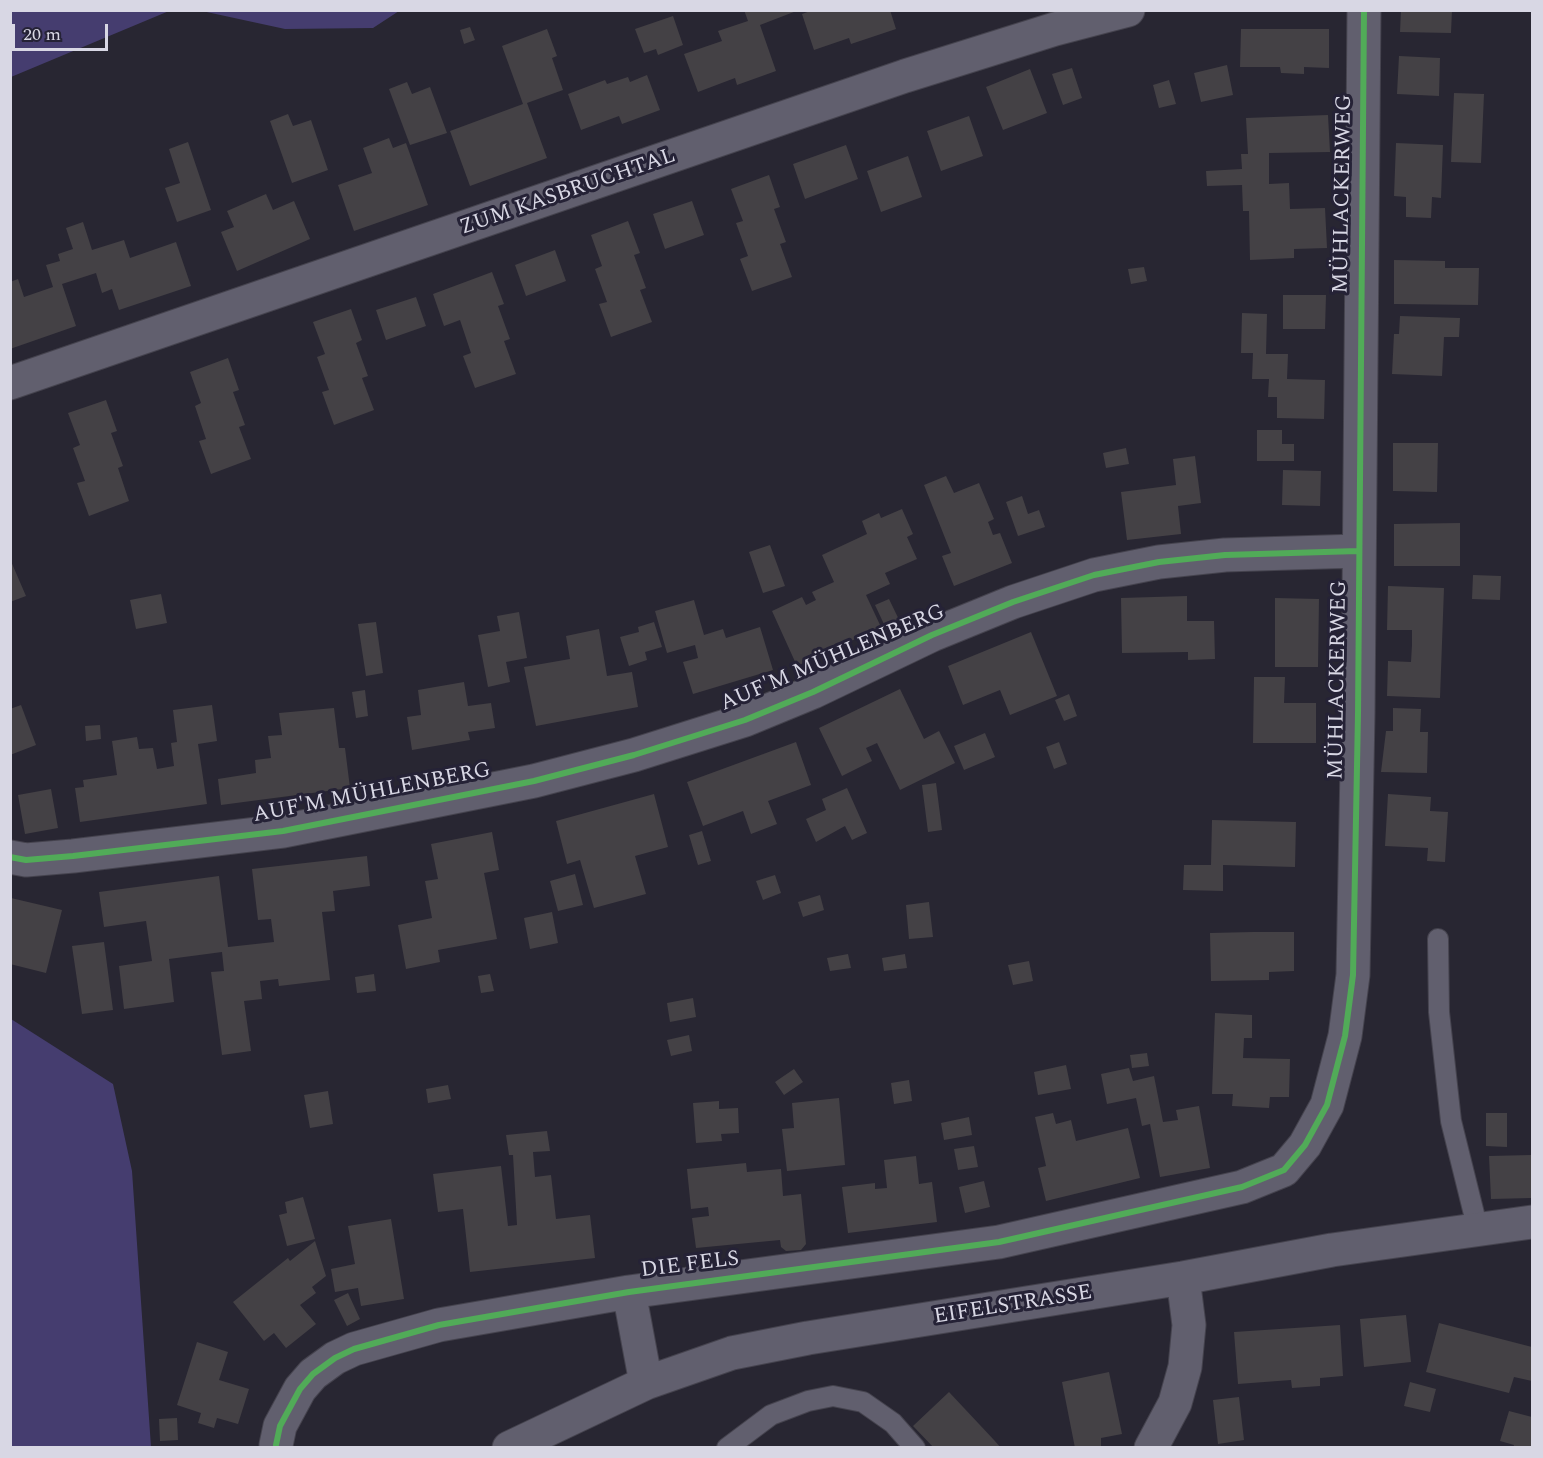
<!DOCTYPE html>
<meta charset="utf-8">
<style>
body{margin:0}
#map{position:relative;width:1543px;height:1458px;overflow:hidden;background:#282632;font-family:Spectral,serif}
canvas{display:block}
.frame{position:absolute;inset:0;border:12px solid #d8d7e4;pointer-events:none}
.scale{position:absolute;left:12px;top:24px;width:96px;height:27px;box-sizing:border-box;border:3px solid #d8d7e4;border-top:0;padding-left:8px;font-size:18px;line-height:21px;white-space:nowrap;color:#d8d7e4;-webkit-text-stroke:4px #252236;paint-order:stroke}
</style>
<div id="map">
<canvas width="1543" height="1458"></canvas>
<div class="frame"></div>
<div class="scale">20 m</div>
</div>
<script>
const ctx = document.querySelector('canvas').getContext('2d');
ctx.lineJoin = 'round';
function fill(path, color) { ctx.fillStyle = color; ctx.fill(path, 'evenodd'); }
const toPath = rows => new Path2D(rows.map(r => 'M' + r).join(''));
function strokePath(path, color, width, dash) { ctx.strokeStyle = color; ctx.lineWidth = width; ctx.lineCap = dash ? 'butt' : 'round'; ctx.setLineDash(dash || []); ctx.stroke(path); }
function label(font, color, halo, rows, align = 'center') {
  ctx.font = font + ' Spectral,serif'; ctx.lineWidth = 6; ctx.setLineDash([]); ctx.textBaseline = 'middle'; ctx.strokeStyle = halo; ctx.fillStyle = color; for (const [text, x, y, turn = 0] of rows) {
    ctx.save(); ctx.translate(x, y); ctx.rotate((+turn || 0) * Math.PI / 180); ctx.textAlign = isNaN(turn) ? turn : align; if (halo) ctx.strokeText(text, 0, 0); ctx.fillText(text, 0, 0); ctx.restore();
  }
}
fill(toPath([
 [11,10,169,10,169,11,11,77],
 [202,11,399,11,373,28,285,29],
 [11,1019,113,1084,132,1171,151,1447,11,1447]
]), '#453d6f');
fill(toPath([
 [744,10,799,10,760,25,776,71,737,85,735,78,698,92,684,54,722,41,718,31,748,21],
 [813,10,890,10,896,29,851,44,849,38,814,50,802,14],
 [1401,10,1452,10,1451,33,1400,32],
 [673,16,683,45,658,55,656,49,644,53,635,29],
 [470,27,475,40,464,44,460,30],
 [547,29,557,56,552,58,563,90,527,103,547,158,470,186,450,131,523,104,502,46],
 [1241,29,1329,29,1329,68,1304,67,1304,74,1281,73,1280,67,1240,67],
 [1399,56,1440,58,1439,96,1397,94],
 [1227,65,1233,95,1201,102,1194,73],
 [1072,68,1082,98,1063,105,1052,74],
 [1030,69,1047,113,1003,130,986,87],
 [647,75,660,110,622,124,619,116,581,130,568,94,605,80,607,84,628,77,630,82],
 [1169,80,1176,104,1159,108,1153,85],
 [407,82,412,94,430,87,447,133,410,145,389,89],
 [1454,93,1484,94,1481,163,1451,162],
 [288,114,293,126,311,120,328,170,292,183,270,121],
 [1328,115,1330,152,1269,153,1269,184,1289,183,1290,209,1325,208,1327,248,1294,249,1294,258,1250,260,1249,211,1243,211,1242,185,1207,186,1206,171,1242,169,1241,154,1248,154,1246,118],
 [969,116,983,156,941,171,927,131],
 [389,138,393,148,406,143,428,205,354,231,338,185,372,173,363,148],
 [188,142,211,210,177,222,165,188,180,183,169,149],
 [1396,143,1443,145,1441,198,1432,197,1431,218,1406,217,1406,197,1394,196],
 [846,145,858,179,805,199,793,164],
 [908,156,922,197,881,212,867,171],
 [769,175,780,207,774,209,786,242,780,244,792,277,752,291,740,259,748,256,736,223,743,221,731,189],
 [266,194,273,210,294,201,310,239,237,271,221,232,234,227,227,211],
 [692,201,704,235,665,249,653,214],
 [628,221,640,253,634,255,646,288,640,290,652,322,611,337,599,304,607,302,595,269,602,266,591,235],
 [83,222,92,250,124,240,130,258,176,242,191,286,119,310,112,289,102,293,96,273,62,284,76,326,10,349,10,282,18,279,24,297,53,287,46,265,60,261,58,254,73,249,66,228],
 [555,250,566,281,526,296,515,265],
 [1394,260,1445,261,1445,268,1479,268,1478,305,1394,304],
 [1144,267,1147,281,1131,284,1128,269],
 [492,272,504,304,498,306,510,339,504,341,516,374,475,388,463,356,471,353,460,320,444,326,433,294],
 [1283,295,1326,295,1325,329,1283,329],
 [416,297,426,326,386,340,376,310],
 [351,309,362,340,356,343,368,376,362,378,374,410,334,425,322,392,329,390,317,357,325,354,313,322],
 [1242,313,1267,314,1266,354,1288,354,1287,379,1325,380,1324,419,1277,418,1277,397,1268,397,1269,379,1252,379,1253,353,1241,353],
 [1400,316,1460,318,1459,337,1444,337,1442,376,1392,374,1394,334,1399,334],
 [228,358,239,390,233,392,245,425,239,427,251,459,211,474,199,441,206,439,195,406,201,403,190,372],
 [106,400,117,431,111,433,123,466,118,468,129,501,89,516,77,483,85,481,73,448,80,445,68,413],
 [1257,430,1282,430,1282,444,1294,444,1294,461,1257,461],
 [1393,443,1438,443,1437,492,1393,491],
 [1126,448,1129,464,1106,468,1103,453],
 [1195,456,1201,503,1178,506,1181,534,1127,540,1121,492,1176,485,1173,459],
 [1283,470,1321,471,1320,506,1282,505],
 [946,476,954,493,979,483,994,519,988,522,993,535,1000,533,1012,563,954,586,942,556,951,553,924,485],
 [1022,496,1028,514,1039,510,1045,527,1018,536,1006,502],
 [902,509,913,534,907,537,917,559,885,573,890,584,866,595,881,627,797,666,772,611,802,597,806,605,816,600,812,592,834,582,822,555,867,534,862,521,879,513,881,518],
 [1460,523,1460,566,1394,566,1394,524],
 [770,545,785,586,763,593,749,552],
 [10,559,26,596,10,602],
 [1473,575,1501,576,1500,600,1472,599],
 [1388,586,1444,588,1440,698,1387,696,1388,661,1411,662,1412,645,1412,630,1387,630],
 [161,594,167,623,136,629,130,600],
 [1187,596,1187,621,1214,621,1215,659,1188,660,1188,652,1122,653,1121,598],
 [1275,598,1319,599,1318,667,1275,667],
 [889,599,904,630,890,637,875,605],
 [694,600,704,635,723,629,726,638,760,627,773,670,693,694,683,662,698,658,695,645,667,653,655,611],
 [519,612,527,658,506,662,510,682,488,687,478,635,500,631,497,616],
 [376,622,383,673,366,676,358,624],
 [654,622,662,647,645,652,647,660,629,666,620,637,639,632,638,627],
 [599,629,607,676,632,672,638,707,536,726,524,667,570,659,566,636],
 [1031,632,1057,696,1010,715,1000,690,963,705,948,666],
 [1254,677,1285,677,1284,703,1316,703,1316,743,1253,743],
 [464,682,468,706,491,703,495,728,468,732,470,740,412,750,407,717,421,715,418,690],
 [900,689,924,739,939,731,955,763,900,790,877,743,866,748,872,761,842,776,819,728],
 [365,690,368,716,356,718,352,692],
 [1069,694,1077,716,1064,721,1055,700],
 [21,705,36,745,10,755,10,709],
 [212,705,217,741,198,744,207,804,80,822,75,788,84,787,83,780,117,775,112,741,137,737,139,749,153,748,157,769,174,766,171,743,177,742,173,710],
 [334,708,339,748,345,748,350,788,221,805,218,779,256,773,255,760,271,758,268,736,282,735,279,713],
 [1393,708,1421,709,1420,732,1428,732,1427,773,1381,772,1386,731,1393,731],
 [100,725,101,739,86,741,85,726],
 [985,733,995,757,964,770,954,746],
 [796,742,811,785,768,801,777,824,751,834,743,811,703,826,687,782],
 [1059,742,1067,764,1054,769,1046,747],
 [936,783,942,830,928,832,922,785],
 [847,788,867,833,852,840,845,826,816,842,806,819,826,810,822,799],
 [51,789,58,828,25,834,18,795],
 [654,794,668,847,635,856,646,894,594,908,580,860,567,864,556,821],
 [1388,794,1431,797,1430,811,1448,812,1445,862,1427,861,1428,848,1385,846],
 [1212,820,1296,822,1295,867,1223,865,1223,891,1183,890,1184,865,1211,865],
 [702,831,711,861,698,865,689,835],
 [492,832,499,870,484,873,497,939,438,950,440,962,406,969,398,925,432,918,425,881,438,879,431,844],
 [367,856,370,886,333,891,335,911,322,912,330,980,279,986,278,979,260,981,262,999,244,1001,251,1051,222,1055,211,972,224,971,222,952,169,959,174,1002,124,1009,119,966,152,961,146,921,104,927,99,892,219,876,228,947,274,942,271,919,258,920,252,869],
 [575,874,583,905,558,911,550,881],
 [775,875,781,893,763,900,756,881],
 [820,895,824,910,803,917,798,902],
 [11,898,62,910,46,973,10,964],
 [929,902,933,937,909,939,906,905],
 [552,912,558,943,530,949,524,918],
 [1253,932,1294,932,1294,971,1269,972,1269,980,1211,981,1210,933],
 [104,942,113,1010,82,1014,72,946],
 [848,954,851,968,830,971,827,958],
 [905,954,907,968,884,971,882,958],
 [1029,961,1033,981,1013,985,1008,965],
 [374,974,376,991,357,993,355,977],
 [490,974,494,991,481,993,478,976],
 [693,998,696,1017,670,1022,667,1003],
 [1215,1013,1252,1015,1252,1038,1244,1038,1243,1058,1290,1059,1289,1097,1270,1097,1269,1108,1232,1106,1233,1094,1212,1094],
 [689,1035,692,1051,671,1056,667,1040],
 [1147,1053,1149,1066,1132,1068,1130,1055],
 [1066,1065,1071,1089,1038,1095,1034,1072],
 [1129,1068,1133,1081,1154,1076,1163,1122,1178,1120,1176,1110,1199,1106,1210,1168,1160,1177,1150,1124,1142,1126,1136,1098,1107,1104,1101,1074],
 [794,1069,803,1082,784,1095,775,1082],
 [909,1080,912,1101,894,1104,891,1083],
 [448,1085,451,1099,428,1103,426,1089],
 [328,1091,333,1124,310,1128,304,1095],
 [839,1098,845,1165,787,1171,782,1129,794,1128,792,1103],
 [719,1101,719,1109,738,1108,739,1133,721,1134,722,1141,696,1143,693,1103],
 [1053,1113,1056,1124,1071,1120,1076,1141,1128,1128,1140,1178,1046,1201,1038,1168,1046,1166,1035,1117],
 [1486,1113,1507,1113,1507,1147,1486,1146],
 [969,1117,972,1135,944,1140,941,1123],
 [547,1131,550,1151,533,1152,535,1177,551,1175,556,1219,590,1215,595,1258,470,1272,463,1209,438,1212,433,1174,501,1166,508,1226,517,1225,513,1155,509,1155,506,1135],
 [974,1146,978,1167,958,1170,954,1149],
 [1531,1155,1532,1198,1491,1199,1489,1156],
 [916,1156,919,1184,932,1182,937,1222,848,1233,842,1187,875,1183,875,1189,887,1188,884,1160],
 [746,1163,747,1172,781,1169,783,1196,801,1194,806,1244,801,1250,786,1251,781,1247,780,1240,696,1248,692,1218,709,1216,708,1207,691,1209,687,1169],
 [984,1181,990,1207,965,1213,959,1187],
 [303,1197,315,1239,287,1246,279,1215,287,1213,285,1202],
 [391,1219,404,1299,361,1306,358,1288,335,1292,331,1269,355,1264,348,1226],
 [315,1241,326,1276,312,1287,316,1293,300,1305,316,1324,286,1348,274,1333,264,1341,233,1302,288,1258,290,1261],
 [348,1293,360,1319,347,1326,334,1300],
 [1406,1315,1411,1362,1364,1367,1360,1319],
 [1439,1323,1532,1347,1532,1381,1514,1377,1509,1393,1426,1372],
 [1340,1325,1343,1376,1320,1378,1320,1386,1292,1388,1291,1380,1238,1384,1234,1332],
 [197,1342,228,1352,219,1380,249,1389,238,1424,217,1418,214,1428,198,1423,201,1413,177,1405],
 [1109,1372,1122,1434,1101,1438,1101,1448,1075,1448,1062,1382],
 [1410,1382,1436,1389,1430,1412,1404,1406],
 [949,1392,994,1440,1001,1448,934,1448,913,1426],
 [1239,1397,1244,1440,1218,1444,1213,1400],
 [1509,1411,1532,1417,1532,1448,1513,1448,1514,1445,1500,1441],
 [177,1418,178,1440,160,1441,159,1419]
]), '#444145');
const lane = toPath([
 [1438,939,1439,1012,1451,1121,1478,1230],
 [727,1448,771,1415,808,1401,833,1396,863,1402,893,1423,915,1448]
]);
const street = toPath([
 [10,383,905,76,1055,29,1128,10],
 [10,857,26,860,73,856,283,831,534,781,634,755,745,720,813,692,932,635,1013,602,1094,575,1159,562,1225,555,1358,551],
 [629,1292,646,1383],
 [276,1445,280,1426,300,1389,313,1374,335,1358,354,1349,439,1325,629,1292,999,1242,1242,1187,1284,1170,1305,1145,1327,1105,1345,1036,1353,975,1358,714,1364,10],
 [509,1448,646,1383,732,1353,808,1338,1183,1278,1332,1250,1532,1222],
 [1151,1448,1175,1403,1185,1367,1189,1325,1183,1278]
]);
strokePath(lane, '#45434e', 22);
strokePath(street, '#45434e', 35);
strokePath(lane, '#615f6e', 20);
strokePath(street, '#615f6e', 33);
strokePath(toPath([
 [10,857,26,860,73,856,283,831,534,781,634,755,745,720,813,692,932,635,1013,602,1094,575,1159,562,1225,555,1358,551],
 [276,1445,280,1426,300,1389,313,1374,335,1358,354,1349,439,1325,629,1292,999,1242,1242,1187,1284,1170,1305,1145,1327,1105,1345,1036,1353,975,1358,714,1364,10]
]), '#51ab58', 6);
label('22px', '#d8d7e4', '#252236', [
 ["ZUM KASBRUCHTAL",568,193,-19],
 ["MÜHLACKERWEG",1344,194,-89],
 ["AUF'M MÜHLENBERG",833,659,-23],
 ["MÜHLACKERWEG",1339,680,-89],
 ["AUF'M MÜHLENBERG",372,794,-11],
 ["DIE FELS",690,1266,-7],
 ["EIFELSTRASSE",1013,1306,-9]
]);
</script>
